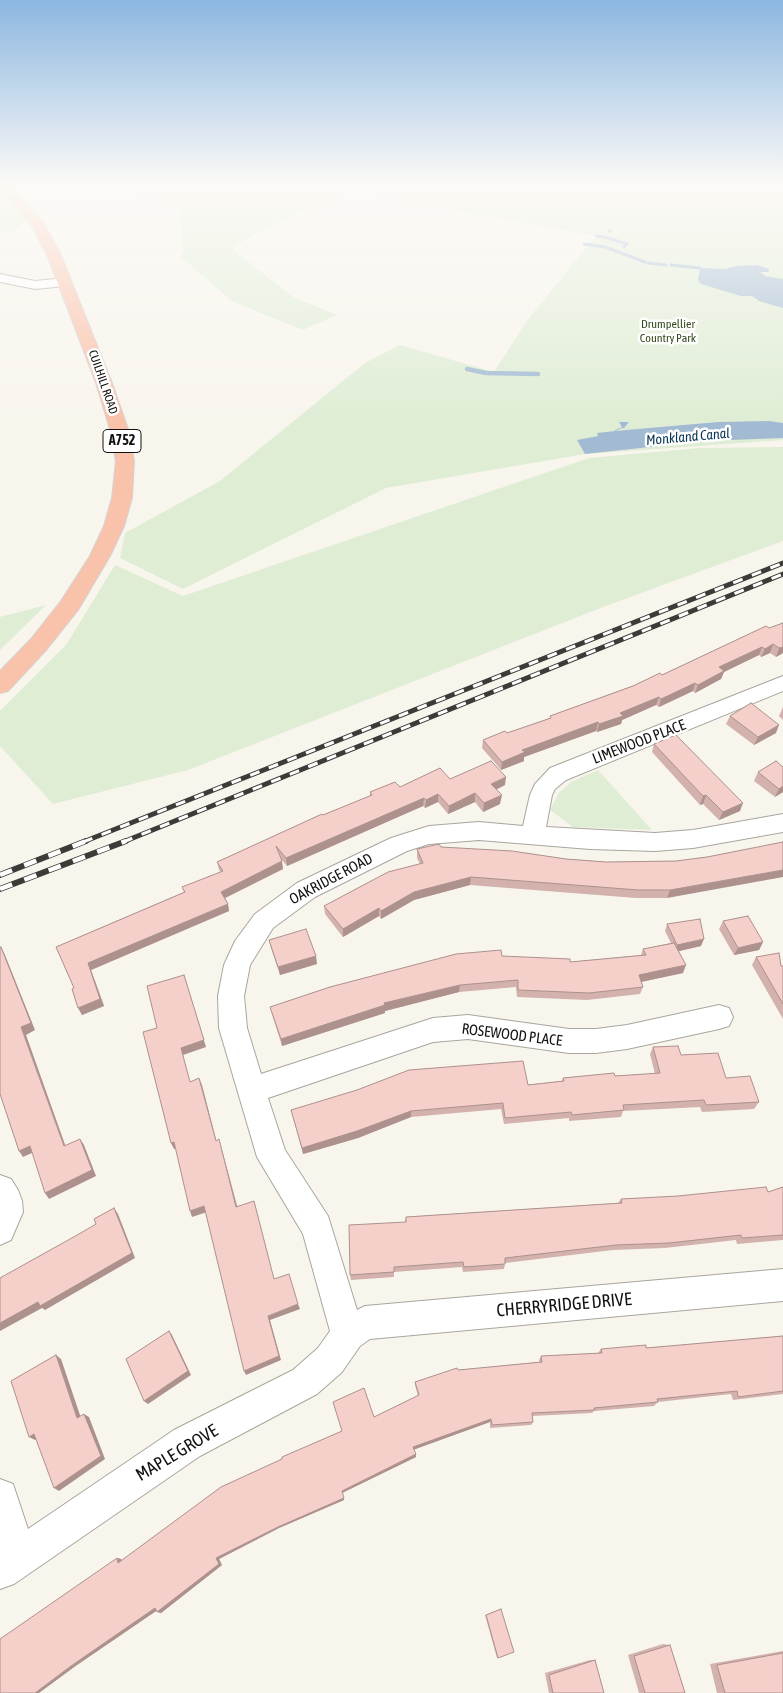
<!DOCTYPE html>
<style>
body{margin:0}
canvas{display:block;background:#f8f5ed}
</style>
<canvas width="783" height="1693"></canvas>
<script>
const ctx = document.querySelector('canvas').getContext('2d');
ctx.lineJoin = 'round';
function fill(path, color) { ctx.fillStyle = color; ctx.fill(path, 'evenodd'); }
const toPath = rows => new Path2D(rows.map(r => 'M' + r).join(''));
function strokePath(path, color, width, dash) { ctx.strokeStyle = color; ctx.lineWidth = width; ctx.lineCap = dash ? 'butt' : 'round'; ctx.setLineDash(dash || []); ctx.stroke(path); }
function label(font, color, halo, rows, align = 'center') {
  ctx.font = font + ' "Asap Condensed",sans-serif'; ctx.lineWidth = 5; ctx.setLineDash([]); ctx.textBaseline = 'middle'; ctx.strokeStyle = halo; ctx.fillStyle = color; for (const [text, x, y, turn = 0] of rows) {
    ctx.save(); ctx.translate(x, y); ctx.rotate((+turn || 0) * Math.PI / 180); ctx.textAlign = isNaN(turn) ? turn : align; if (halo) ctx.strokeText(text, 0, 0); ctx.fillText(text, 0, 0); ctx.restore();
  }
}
fill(toPath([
 [75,183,783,183,783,440,585,454,386,488,183,589,120,558,125,533,220,481,365,363,400,345,494,372,528,319,596,236,352,192,329,206,303,210,233,246,234,251,295,298,337,315,303,330,232,301,180,256,183,253,179,206],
 [0,188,26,221,11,234,0,231],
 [783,447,783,541,603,607,188,770,53,804,0,746,0,711,66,645,115,565,183,596,589,458,699,448],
 [46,605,0,650,0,617],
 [598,770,652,830,573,827,550,810,559,793,571,782]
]), '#dfedd5');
fill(toPath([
 [757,265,769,269,769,272,760,272,765,276,783,279,783,308,759,301,752,296,741,296,701,284,698,280,700,268,725,269,737,266],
 [769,421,783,423,783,438,705,441,585,454,577,440,598,436,597,433,615,431,615,430,622,427,619,422,629,422,624,428,634,429,622,428,615,431,718,422]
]), '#a2bbd3');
strokePath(toPath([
 [609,231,611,230],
 [597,236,609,238],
 [611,239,627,244,624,247],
 [584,244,605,247,645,262],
 [648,263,666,265],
 [671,265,700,268]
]), '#a2bbd3', 3);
strokePath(toPath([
 [467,369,486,373,538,374]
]), '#a2bbd3', 4.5);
const street = toPath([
 [0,274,35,281,65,278,71,282,65,286,35,289,0,282,0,274],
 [783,676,783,691,566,780,555,789,552,795,546,827,655,833,693,830,783,814,783,832,693,848,655,851,590,849,479,840,429,844,407,851,315,897,273,928,250,965,244,996,247,1028,261,1074,433,1018,468,1015,569,1029,596,1029,627,1025,719,1005,729,1008,733,1017,729,1026,719,1029,627,1049,596,1053,569,1053,468,1039,433,1042,268,1098,285,1150,328,1216,357,1310,365,1306,783,1269,783,1301,370,1339,360,1346,342,1372,317,1394,200,1456,14,1584,0,1589,0,1479,13,1484,28,1529,174,1430,293,1370,318,1348,330,1331,303,1234,257,1157,219,1028,218,996,224,965,235,941,255,914,297,883,391,838,429,826,479,822,523,826,530,795,535,784,550,768,783,676],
 [0,1175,11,1179,18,1190,22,1201,23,1212,11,1240,0,1245,0,1175]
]);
const primary = toPath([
 [0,183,7,183,43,222,61,255,112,383,128,429,134,461,132,498,124,526,110,556,78,610,47,649,8,691,0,693,0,671,31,639,61,601,90,556,104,526,112,498,116,461,110,429,96,383,47,255,32,226,0,189,0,183]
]);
strokePath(street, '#a8a69e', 2);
strokePath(primary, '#d5d4d4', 2);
fill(street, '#fff');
fill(primary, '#f9c2ab');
const railFar1 = toPath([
 [83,842,783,563],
 [123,842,783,574]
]);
const rail = toPath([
 [0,875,86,841],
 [0,889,126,841]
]);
strokePath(railFar1, '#3c3b37', 5);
strokePath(rail, '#3c3b37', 6);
strokePath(railFar1, '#fff', 3, [10]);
strokePath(rail, '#fff', 4.5, [13]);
fill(toPath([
 [766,626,783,653,776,657,770,653,761,657,759,655,724,672,721,679,695,693,693,691,659,707,656,705,622,720,621,724,597,732,596,731,524,757,524,761,501,770,482,748,483,740,507,733,550,718,550,716,662,675],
 [783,707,783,720,779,716],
 [730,716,776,733,754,745,726,724],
 [654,744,740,811,719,820,703,804,700,805,652,752],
 [783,767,783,792,775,797,754,781,758,772],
 [450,779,505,785,496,790,500,804,483,812,475,802,448,814,438,802,425,808,423,806,287,866,280,858,283,869,225,898,228,904,229,911,91,970,104,1006,82,1015,74,988,56,947,184,892,182,887,221,872,219,870,217,862,323,815,370,796,370,792],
 [441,847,566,859,606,862,676,861,707,857,667,898,636,898,470,885,414,900,381,919,379,916,343,937,325,914,324,906,420,864,417,858,417,849],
 [723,921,763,942,759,950,734,955,719,929],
 [667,924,701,946,679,951,683,973,641,982,643,987,640,994,587,1000,517,997,516,987,459,992,385,1011,385,1013,282,1046,272,1014,270,1007,502,956,570,962,641,955,643,949,671,943,665,931],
 [269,940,317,964,280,975,271,948],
 [756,957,781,966,783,966,783,1019,752,965],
 [653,1047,681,1055,726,1078,759,1102,754,1109,702,1112,700,1107,623,1111,621,1117,569,1121,569,1118,504,1124,501,1109,411,1117,358,1138,303,1154,291,1110,562,1081,563,1078,655,1074,650,1054],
 [783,1187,783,1240,737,1244,736,1240,665,1248,613,1250,505,1263,504,1269,463,1272,462,1267,394,1272,394,1277,351,1280,350,1275,405,1222,406,1217,618,1203,621,1199,768,1192],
 [783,1336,783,1394,733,1400,731,1394,658,1402,654,1406,594,1411,592,1413,532,1416,533,1422,531,1425,490,1428,490,1422,414,1449,416,1457,342,1493,344,1500,279,1528,219,1559,222,1565,161,1613,156,1611,77,1665,117,1558,121,1559,122,1561,374,1417,418,1396,415,1385,415,1382,458,1370,539,1362,539,1360,541,1356,598,1353,601,1349,646,1348],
 [501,1609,498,1658,497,1658,485,1615],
 [663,1644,670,1645,685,1693,639,1693,628,1655],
 [783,1651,783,1693,717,1693,710,1664],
 [590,1660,595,1660,604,1693,549,1693,545,1673]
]), '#d3b2ad');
fill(toPath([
 [773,644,770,653,761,657,765,649],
 [762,647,759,655,724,672,721,679,695,693,698,685,719,667],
 [783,647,783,653,776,657,779,648],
 [695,683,693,691,659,707,661,699],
 [659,697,656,705,622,720,621,724,597,732,599,724,620,713],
 [598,722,596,731,524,757,524,761,501,770,502,762,522,750],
 [779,725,776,733,754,745,758,737],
 [506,777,505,785,490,792,491,784],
 [783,786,783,792,775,797,779,789],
 [475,793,475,802,448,814,449,806],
 [438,794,438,802,425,808,426,800],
 [502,795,500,804,483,812,484,803],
 [706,795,703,804,700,805,703,796],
 [424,798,423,806,287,866,286,858],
 [743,803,740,811,719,820,723,812],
 [282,861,283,869,223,899,221,892],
 [783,870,783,877,667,898,670,890],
 [471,877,470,885,414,900,381,919,381,911,414,892],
 [228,904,229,911,91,970,104,1006,82,1015,78,1008,88,963],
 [379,908,379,916,343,937,343,929],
 [704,939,701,946,675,952,677,945],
 [763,942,759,950,734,955,738,948],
 [1,947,5,955,35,1030,26,1035,68,1153,64,1146,21,1027],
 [316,956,317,964,280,975,278,967],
 [686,965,683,973,636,983,639,975],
 [184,975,206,1047,183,1055,192,1089,181,1048],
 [460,985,459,992,385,1011,385,1013,282,1046,281,1039,384,1003],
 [199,1078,202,1085,218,1147,216,1141],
 [411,1111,411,1117,358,1138,303,1154,302,1148],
 [80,1139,84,1145,96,1176,49,1199,45,1193],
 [219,1139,221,1146,239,1213,236,1207],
 [174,1142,177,1148,174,1149,171,1143],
 [30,1146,34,1152,23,1157,19,1151],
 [204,1206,207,1212,192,1217,190,1211],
 [114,1208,118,1214,135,1258,45,1310,42,1308,0,1331,0,1323],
 [298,1304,300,1309,270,1320,281,1360,246,1375,244,1371,268,1316],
 [169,1331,172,1335,191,1375,148,1404,144,1401],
 [56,1355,61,1359,82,1421,77,1418],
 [84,1414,89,1417,105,1459,59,1491,54,1488],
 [491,1419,490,1422,413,1450,413,1447],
 [34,1434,40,1437,35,1440,29,1437],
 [416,1454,416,1457,342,1493,342,1491],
 [344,1498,344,1500,279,1528,219,1559,222,1565,161,1613,157,1612,216,1558,278,1527],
 [117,1558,121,1559,123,1564,118,1563],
 [155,1608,159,1609,77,1665,39,1693,35,1693,71,1666]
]), '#ac918d');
const building = toPath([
 [783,623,783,647,779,648,773,644,765,649,762,647,719,667,724,671,698,685,695,683,661,699,659,697,620,713,623,716,599,724,598,722,522,750,525,752,502,762,483,740,505,731,507,733,551,718,550,716,633,686,660,673,662,675,766,626,769,628,783,623],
 [751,703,779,725,758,737,730,716,751,703],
 [676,735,743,803,723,812,706,795,703,796,654,744,676,735],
 [491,761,506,777,491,784,502,795,484,803,475,793,449,806,438,794,426,800,424,798,286,858,276,846,282,861,221,892,228,904,88,963,100,999,78,1008,72,989,74,988,56,947,185,892,182,887,223,871,217,862,322,814,323,815,372,795,370,792,395,782,400,787,440,768,450,779,491,761],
 [776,761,783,767,783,786,779,789,758,772,776,761],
 [783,842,783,870,670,890,638,890,471,877,414,892,381,911,379,908,343,929,324,906,388,872,423,863,417,849,439,844,441,847,512,851,566,859,606,862,676,861,707,857,783,842],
 [748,916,763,942,738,948,723,921,748,916],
 [700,919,704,939,677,945,667,924,700,919],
 [306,929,316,956,278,967,269,940,306,929],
 [674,943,686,965,639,975,643,987,589,993,518,990,518,980,460,985,384,1003,385,1005,281,1039,270,1007,330,987,456,954,501,950,502,956,570,959,570,962,646,955,643,949,674,943],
 [0,947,1,947,31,1023,21,1027,64,1146,80,1139,92,1170,45,1193,30,1146,19,1151,0,1094,0,947],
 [779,953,781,966,783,966,783,1004,756,957,779,953],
 [184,975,204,1040,181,1048,190,1082,199,1078,216,1141,219,1139,236,1207,254,1201,274,1279,289,1274,298,1304,268,1316,279,1356,244,1371,204,1206,190,1211,174,1142,171,1143,143,1032,157,1028,147,986,184,975],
 [678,1046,681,1055,718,1053,726,1078,750,1076,759,1102,706,1105,704,1100,623,1105,624,1110,572,1115,571,1112,505,1118,503,1103,411,1111,357,1131,302,1148,291,1110,357,1090,409,1070,523,1061,528,1085,564,1081,563,1078,614,1073,615,1076,660,1073,653,1047,678,1046],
 [766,1187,768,1192,783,1187,783,1235,742,1238,741,1235,669,1243,616,1245,505,1258,505,1264,464,1267,463,1262,394,1267,394,1272,350,1275,349,1225,406,1222,406,1217,622,1203,621,1199,678,1196,766,1187],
 [114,1208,132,1253,40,1306,38,1302,0,1323,0,1278,79,1234,96,1224,94,1219,114,1208],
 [169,1331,188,1371,144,1401,126,1359,169,1331],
 [783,1336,783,1391,738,1397,737,1391,657,1399,658,1402,594,1408,595,1410,532,1413,533,1422,492,1425,491,1419,413,1447,416,1454,342,1491,344,1498,278,1527,216,1558,219,1564,157,1612,155,1608,71,1666,35,1693,0,1693,0,1639,117,1558,118,1563,221,1487,282,1459,282,1457,342,1431,333,1402,364,1388,374,1417,419,1395,415,1382,457,1368,458,1370,542,1362,541,1356,602,1353,601,1349,646,1345,646,1348,783,1336],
 [56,1355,77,1418,84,1414,101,1456,54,1488,34,1434,29,1437,11,1381,56,1355],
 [501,1609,514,1652,498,1658,486,1615,501,1609],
 [670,1645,685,1693,645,1693,634,1656,670,1645],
 [783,1653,783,1693,725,1693,717,1665,783,1653],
 [595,1660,604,1693,553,1693,549,1675,595,1660]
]);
fill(building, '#f5cfc9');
strokePath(building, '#ac918d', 1);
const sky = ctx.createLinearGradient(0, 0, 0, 420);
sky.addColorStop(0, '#8cb7e0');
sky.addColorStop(0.44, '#fcfaf7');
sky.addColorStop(1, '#fcfaf700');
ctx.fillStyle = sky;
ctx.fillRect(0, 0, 783, 420);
label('12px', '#33491d', '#fff', [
 ["Drumpellier",668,324],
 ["Country Park",668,338]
]);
label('12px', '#131210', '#fff', [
 ["CUILHILL ROAD",103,382,71]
]);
label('italic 14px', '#083354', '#fff', [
 ["Monkland Canal",688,437,-5]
]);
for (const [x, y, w] of [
 [122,441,38]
]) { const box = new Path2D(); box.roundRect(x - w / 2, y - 11.5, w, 23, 4); ctx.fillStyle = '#fff'; ctx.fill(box); strokePath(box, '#131210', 1); }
label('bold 14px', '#131210', null, [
 ["A752",122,441]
]);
label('15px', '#131210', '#fff', [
 ["LIMEWOOD PLACE",639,742,-21],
 ["OAKRIDGE ROAD",331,879,-28],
 ["ROSEWOOD PLACE",512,1035,7]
]);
label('18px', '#131210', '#fff', [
 ["CHERRYRIDGE DRIVE",564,1305,-5],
 ["MAPLE GROVE",177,1453,-31]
]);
</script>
